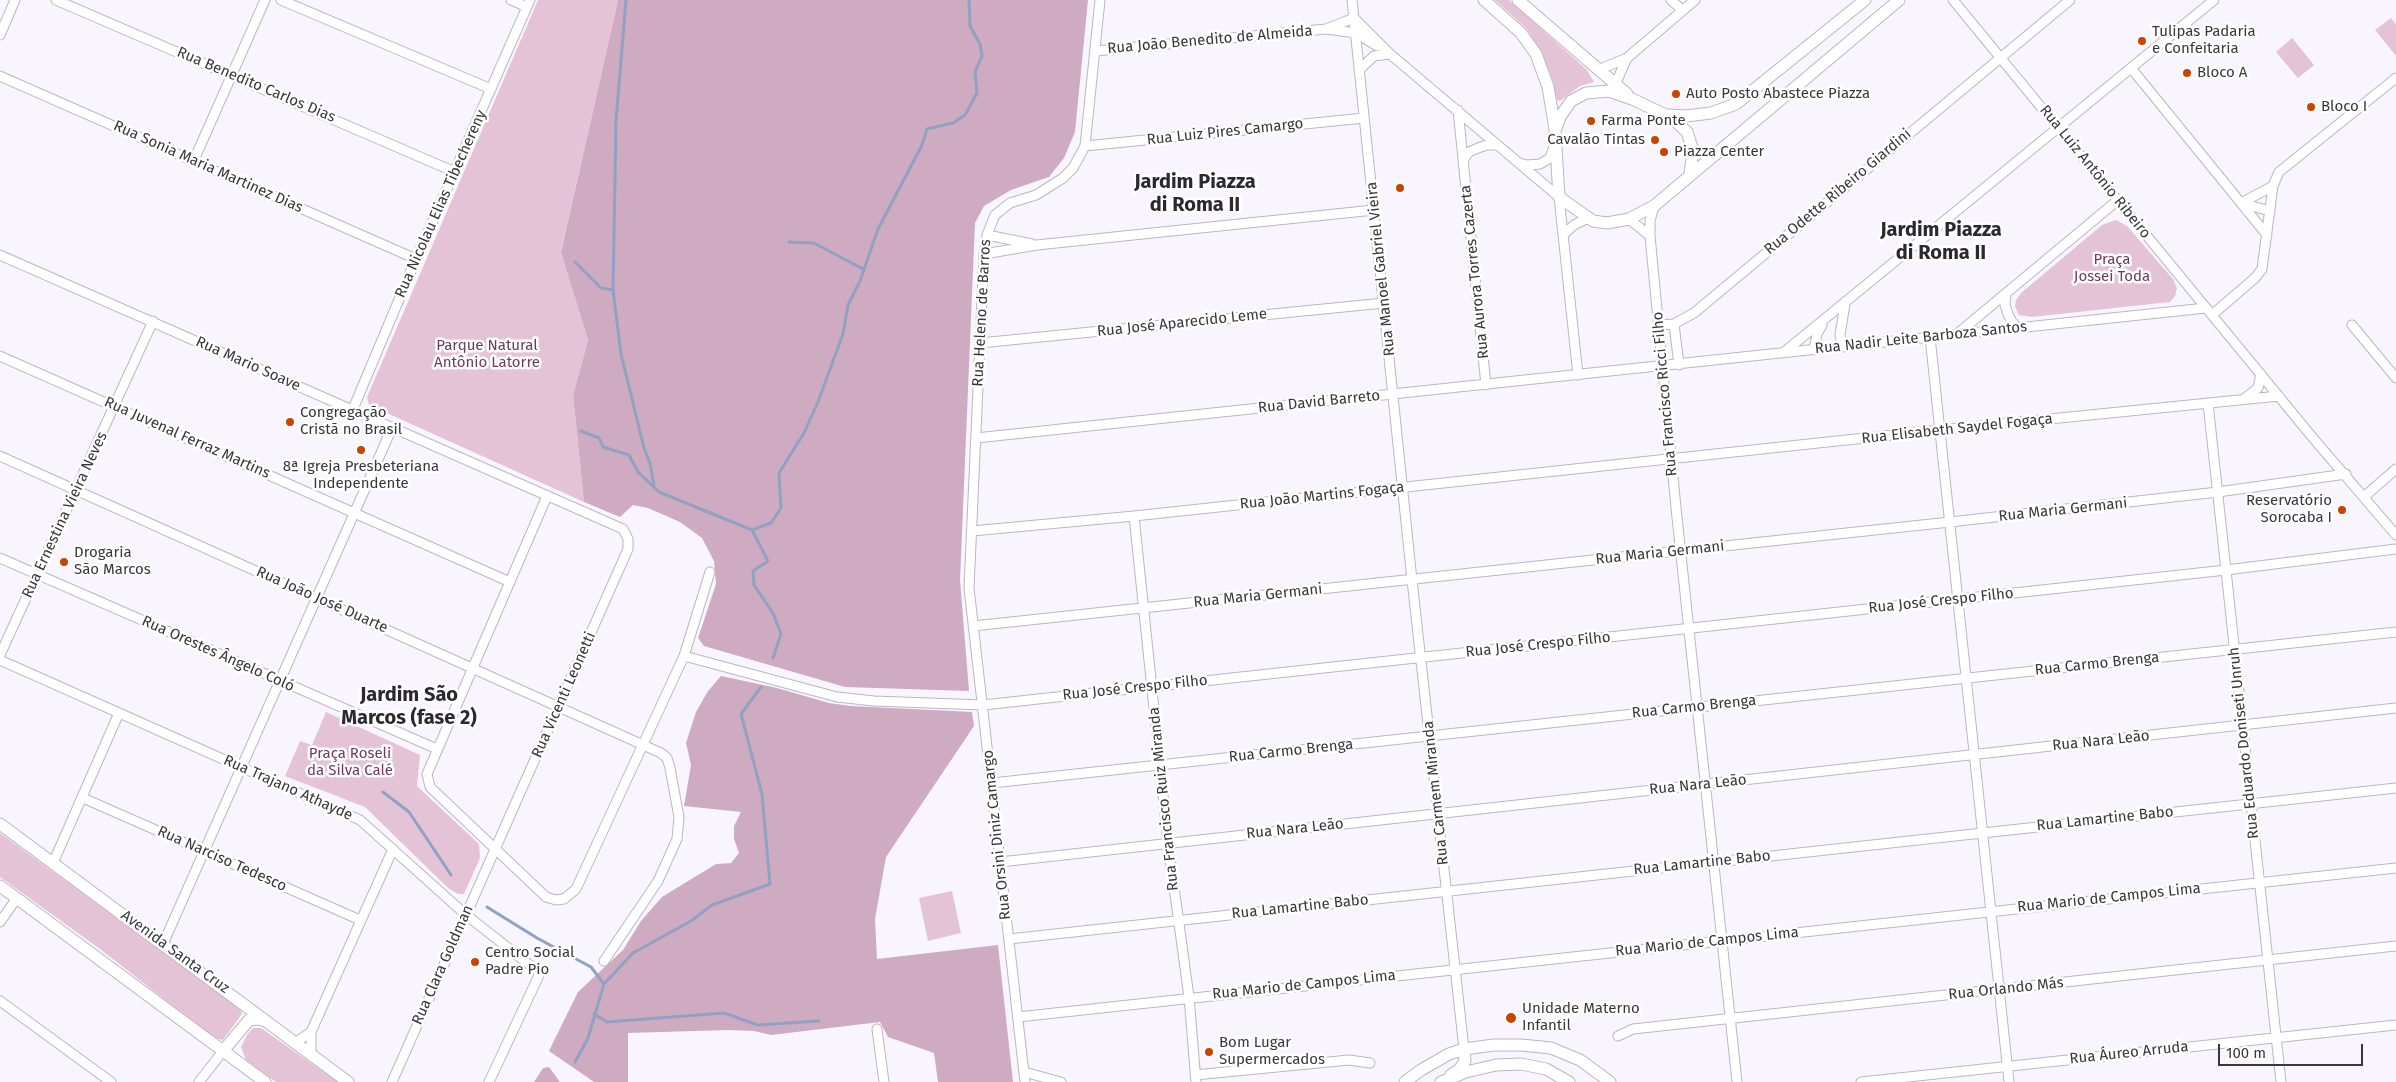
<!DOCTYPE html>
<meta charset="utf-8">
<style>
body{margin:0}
#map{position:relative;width:2396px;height:1082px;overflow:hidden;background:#f8f5ff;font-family:"Fira Sans",sans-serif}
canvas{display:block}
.scale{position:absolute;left:2218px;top:1044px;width:145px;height:22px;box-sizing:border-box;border:2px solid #38373a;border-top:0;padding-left:6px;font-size:15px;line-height:18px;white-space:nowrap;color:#38373a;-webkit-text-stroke:4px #fff;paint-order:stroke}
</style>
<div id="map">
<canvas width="2396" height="1082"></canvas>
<div class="scale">100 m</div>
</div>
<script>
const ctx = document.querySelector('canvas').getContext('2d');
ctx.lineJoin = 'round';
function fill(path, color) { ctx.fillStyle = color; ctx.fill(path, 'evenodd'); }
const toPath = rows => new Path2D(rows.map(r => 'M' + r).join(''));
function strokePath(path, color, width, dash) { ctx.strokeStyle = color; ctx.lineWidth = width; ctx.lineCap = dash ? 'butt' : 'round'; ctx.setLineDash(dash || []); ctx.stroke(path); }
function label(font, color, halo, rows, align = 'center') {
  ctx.font = font + ' "Fira Sans","Noto Sans KR",sans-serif'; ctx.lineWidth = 5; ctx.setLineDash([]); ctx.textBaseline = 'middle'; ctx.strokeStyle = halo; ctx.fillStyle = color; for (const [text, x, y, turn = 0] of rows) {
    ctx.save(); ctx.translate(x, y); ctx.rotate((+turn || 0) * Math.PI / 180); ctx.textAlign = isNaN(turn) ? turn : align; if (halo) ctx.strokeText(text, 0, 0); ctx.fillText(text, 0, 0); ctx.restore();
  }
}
fill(toPath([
 [538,0,618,0,561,251,588,340,573,395,584,502,369,405,367,397],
 [1495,0,1509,0,1587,70,1594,82,1580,86,1560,101,1557,100,1553,81,1544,58,1527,29],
 [2391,18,2396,24,2396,56,2375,30],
 [2292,38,2314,65,2298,78,2276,52],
 [2116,220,2127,226,2173,279,2177,288,2175,296,2170,302,2032,317,2019,315,2015,307,2016,300,2021,293,2102,225],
 [326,712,420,755,417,786,479,844,480,858,464,894,458,894,448,888,365,807,285,776,300,741,312,745],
 [0,833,240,1008,242,1014,223,1040,214,1038,100,949,0,877],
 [952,891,961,933,928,941,919,898],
 [253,1028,261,1028,338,1082,276,1082,246,1060,241,1047,247,1035]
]), '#e5c3d7');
fill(toPath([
 [618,0,1088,0,1075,132,1064,158,1049,177,1011,190,984,206,975,223,960,580,969,691,845,687,704,646,698,638,716,584,714,561,702,538,680,522,648,508,633,505,620,517,584,502,573,395,588,340,561,252],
 [721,676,777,688,829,703,851,706,972,712,974,726,886,857,875,919,877,959,998,945,1013,1082,938,1082,934,1053,888,1037,880,1022,771,1035,754,1031,728,1030,628,1033,628,1082,594,1082,549,1051,578,992,623,950,641,921,662,897,716,864,731,863,739,853,734,839,734,826,741,812,684,806,691,765,686,743,696,712,708,691],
 [549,1067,560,1082,534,1082,543,1068]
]), '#cfabc1');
strokePath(toPath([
 [626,0,616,121,613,290,621,354,644,448,650,463,654,485],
 [789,242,814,243,863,269],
 [575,262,601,288,613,290],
 [581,431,599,438,603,447,629,455,638,472,659,492,752,530],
 [773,658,781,634,773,613,754,585,753,571,768,561,752,530,771,523,781,508,779,473,804,433,818,402,843,334,848,305,860,281,878,229,922,145,927,129,953,123,965,115,977,93,975,72,982,56,980,44,970,26,969,0],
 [383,792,409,812,451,875],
 [487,907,537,938,591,967,604,984],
 [594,1014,607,1022,724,1013,758,1025,819,1021],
 [575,1062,588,1038,604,984,633,953,691,921,712,905,770,884,762,794,741,714,761,687]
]), '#91a1c1', 3);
const street = toPath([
 [56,0,455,172],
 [281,0,491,89],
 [511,0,527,7],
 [1352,0,1412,580,1464,1049],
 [1671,0,1682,10],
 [1953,0,2313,438,2396,535],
 [1326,29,1354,18,1390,54,1559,197,1578,375],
 [0,35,15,0],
 [1095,51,1326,29,1356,33,1377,46],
 [2131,68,2267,235],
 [1359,70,1374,56,1390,54],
 [1598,70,1627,58,1695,0],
 [0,76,416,259],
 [1615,85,1627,58],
 [1458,110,1486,385],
 [1085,146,1364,118],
 [194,160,265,0],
 [1463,160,1469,152,1478,148,1487,145,1497,145],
 [1519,163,1527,165,1540,164,1550,158,1554,146],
 [2241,203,2273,186],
 [2241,203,2270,211],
 [1654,206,1650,221,1650,236,1676,508,1737,1082],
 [1629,219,1650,236],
 [987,235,1032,244],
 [1563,235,1574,225,1588,218],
 [984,254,1037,245,1374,210],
 [0,255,623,529,628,539,628,549,392,1082],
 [2006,294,2005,305,2008,314,2012,322,2018,328],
 [2212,315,2255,278,2262,269,2273,186,2279,172,2396,78],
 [1674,324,1679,365],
 [1659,325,1674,324,1694,313,2070,0],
 [2352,325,2396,378],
 [1957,334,2118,200],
 [1930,337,2009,1082],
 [980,343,1384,303],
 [1843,347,1840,335,1845,304],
 [1814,350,1817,334,1822,325],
 [1783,353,2214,0],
 [0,356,510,582],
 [2245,398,2258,388,2261,374],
 [2208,403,2281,1082],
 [353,409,416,259,530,0],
 [976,438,2206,308],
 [0,456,661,753,667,758,670,768,679,817,677,839,658,881,604,961],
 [547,496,427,774,430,787,546,897,556,900,564,899,576,889,684,656,710,572],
 [2365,496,2396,469],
 [1134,516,1168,843,1189,997,1196,1082],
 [972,531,1134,516,1940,430,2279,396],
 [0,558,437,749],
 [973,626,1950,522,2218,492,2346,474],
 [0,655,153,321],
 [684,656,837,697,874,701,983,705,2226,570,2396,549],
 [0,660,360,820,465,914,540,973,489,1082],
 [992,783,2396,632],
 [83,798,360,920],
 [1000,862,2396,708],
 [53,863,119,713],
 [0,922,17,898],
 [1009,939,2396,788],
 [163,944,392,428],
 [0,1001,111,1082],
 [1018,1017,2396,868],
 [877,1029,884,1082],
 [311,1032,393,849],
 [1618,1036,1633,1029,2396,946],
 [296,1042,311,1032,311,1053],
 [1024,1072,1061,1082],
 [1195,1075,1349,1060,1370,1063],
 [199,1082,223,1051],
 [1025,1082,969,588,984,254,987,235,995,215,1010,203,1036,195,1063,178,1073,168,1085,146,1100,0],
 [1861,1082,2396,1025]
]);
const secondary = toPath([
 [1484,0,1521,33,1536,54,1548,87,1555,129],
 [1518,0,1627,94],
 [1668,115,1686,116,1711,113,1736,104,1865,0],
 [1690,174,1693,151,1687,132,1672,118,1632,99,1609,91,1586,93,1571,101,1560,117,1555,131,1559,197,1593,221,1607,223,1629,219,1654,206,1899,0],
 [0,824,348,1082],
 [0,886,265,1082],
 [223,1051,249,1020,258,1019,266,1021],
 [1451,1075,1460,1069,1465,1061,1464,1049],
 [1405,1082,1421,1070,1449,1054,1464,1049,1494,1045,1521,1045,1551,1048,1580,1060,1610,1082],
 [1441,1082,1466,1072,1496,1065,1521,1064,1546,1069,1569,1082]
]);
strokePath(street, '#bbb7c1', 11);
strokePath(secondary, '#bbb7c1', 13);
strokePath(street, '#fff', 9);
strokePath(secondary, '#fff', 11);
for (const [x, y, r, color] of [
 [2142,41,5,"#c94302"],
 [2187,73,5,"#c94302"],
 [1676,94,5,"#c94302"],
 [2311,107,5,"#c94302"],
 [1591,121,5,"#c94302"],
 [1655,140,5,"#c94302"],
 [1664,152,5,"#c94302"],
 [1400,188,5,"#c94302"],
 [290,422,5,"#c94302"],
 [361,450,5,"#c94302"],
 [2342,510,5,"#c94302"],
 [64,562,5,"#c94302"],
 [475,962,5,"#c94302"],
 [1511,1018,6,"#c94302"],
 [1209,1052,5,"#c94302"]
]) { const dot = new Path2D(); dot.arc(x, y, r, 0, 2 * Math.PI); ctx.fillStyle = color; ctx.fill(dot); strokePath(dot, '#fff', 2); }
label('15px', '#38373a', '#fff', [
 ["Tulipas Padaria",2152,32],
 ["e Confeitaria",2152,49],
 ["Bloco A",2197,73],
 ["Auto Posto Abastece Piazza",1686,94],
 ["Bloco I",2321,107],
 ["Farma Ponte",1601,121],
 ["Cavalão Tintas",1645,140,"right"],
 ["Piazza Center",1674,152],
 ["ㅤ",1410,188],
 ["Congregação",300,413],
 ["Cristã no Brasil",300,430],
 ["8ª Igreja Presbeteriana",361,467,"center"],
 ["Independente",361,484,"center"],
 ["Reservatório",2332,501,"right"],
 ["Sorocaba I",2332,518,"right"],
 ["Drogaria",74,553],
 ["São Marcos",74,570],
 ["Centro Social",485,953],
 ["Padre Pio",485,970],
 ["Unidade Materno",1522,1009],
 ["Infantil",1522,1026],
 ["Bom Lugar",1219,1043],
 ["Supermercados",1219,1060]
], 'left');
label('15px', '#38373a', '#fff', [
 ["Rua João Benedito de Almeida",1210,40,-5],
 ["Rua Benedito Carlos Dias",256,85,23],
 ["Rua Luiz Pires Camargo",1225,132,-6],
 ["Rua Sonia Maria Martinez Dias",208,167,24],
 ["Rua Luiz Antônio Ribeiro",2095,172,51],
 ["Rua Odette Ribeiro Giardini",1838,192,-40],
 ["Rua Nicolau Elias Tibechereny",441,204,-66],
 ["Rua Manoel Gabriel Vieira",1381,269,-96],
 ["Rua Aurora Torres Cazerta",1475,272,-96],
 ["Rua Heleno de Barros",982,313,-87],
 ["Rua José Aparecido Leme",1182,323,-6],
 ["Rua Nadir Leite Barboza Santos",1921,338,-6],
 ["Rua Mario Soave",248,364,24],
 ["Rua Francisco Ricci Filho",1665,394,-95],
 ["Rua David Barreto",1319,402,-6],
 ["Rua Elisabeth Saydel Fogaça",1957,429,-6],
 ["Rua Juvenal Ferraz Martins",187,438,24],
 ["Rua João Martins Fogaça",1322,496,-6],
 ["Rua Maria Germani",2063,510,-6],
 ["Rua Ernestina Vieira Neves",65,515,-65],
 ["Rua Maria Germani",1660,553,-6],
 ["Rua Maria Germani",1258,596,-6],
 ["Rua João José Duarte",322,600,24],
 ["Rua José Crespo Filho",1941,601,-6],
 ["Rua José Crespo Filho",1538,645,-6],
 ["Rua Orestes Ângelo Coló",218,654,24],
 ["Rua Carmo Brenga",2097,664,-6],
 ["Rua José Crespo Filho",1135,688,-6],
 ["Rua Vicenti Leonetti",564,695,-66],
 ["Rua Carmo Brenga",1694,707,-6],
 ["Rua Nara Leão",2101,741,-6],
 ["Rua Eduardo Doniseti Unruh",2244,743,-96],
 ["Rua Carmo Brenga",1291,751,-6],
 ["Rua Nara Leão",1698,785,-6],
 ["Rua Trajano Athayde",288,788,24],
 ["Rua Carmem Miranda",1436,793,-96],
 ["Rua Francisco Ruiz Miranda",1164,799,-96],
 ["Rua Lamartine Babo",2105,819,-6],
 ["Rua Nara Leão",1295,829,-6],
 ["Rua Orsini Diniz Camargo",997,835,-96],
 ["Rua Narciso Tedesco",222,859,24],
 ["Rua Lamartine Babo",1702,863,-6],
 ["Rua Mario de Campos Lima",2109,898,-6],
 ["Rua Lamartine Babo",1300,907,-6],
 ["Rua Mario de Campos Lima",1707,942,-6],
 ["Avenida Santa Cruz",175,952,36],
 ["Rua Clara Goldman",443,965,-66],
 ["Rua Mario de Campos Lima",1304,985,-6],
 ["Rua Orlando Más",2006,989,-6],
 ["Rua Áureo Arruda",2129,1053,-6]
]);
label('15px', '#6c3c5b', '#fff', [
 ["Praça",2112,260],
 ["Jossei Toda",2112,277],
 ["Parque Natural",487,346],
 ["Antônio Latorre",487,363],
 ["Praça Roseli",350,754],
 ["da Silva Calé",350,771]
]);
label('bold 20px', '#2b282f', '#fff', [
 ["Jardim Piazza",1195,182],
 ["di Roma II",1195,205],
 ["Jardim Piazza",1941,230],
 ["di Roma II",1941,253],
 ["Jardim São",409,695],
 ["Marcos (fase 2)",409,718]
]);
</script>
